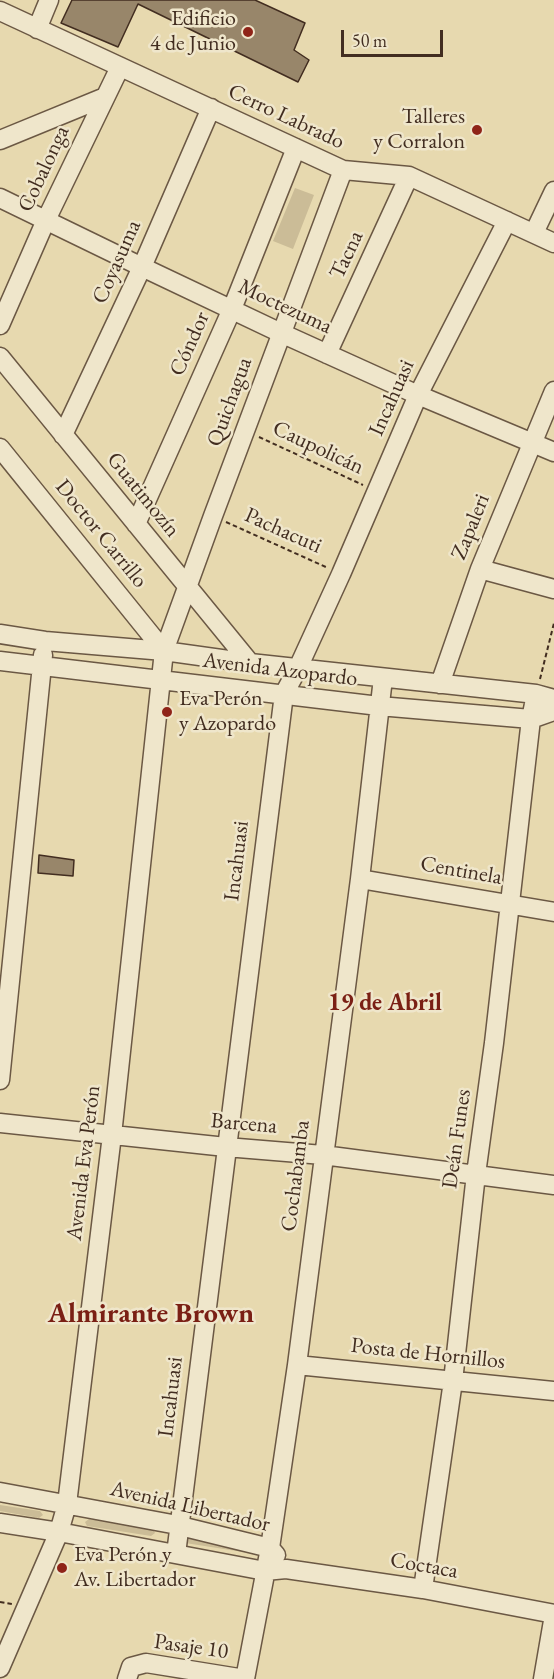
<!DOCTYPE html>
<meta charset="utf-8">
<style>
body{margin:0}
#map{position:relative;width:554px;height:1679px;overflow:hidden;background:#e7d9af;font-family:"EB Garamond",serif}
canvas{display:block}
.scale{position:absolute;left:341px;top:30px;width:102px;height:27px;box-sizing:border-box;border:3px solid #422d20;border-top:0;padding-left:8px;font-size:18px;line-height:21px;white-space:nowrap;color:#422d20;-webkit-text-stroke:4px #efe6cb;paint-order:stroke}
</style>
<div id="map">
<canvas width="554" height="1679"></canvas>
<div class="scale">50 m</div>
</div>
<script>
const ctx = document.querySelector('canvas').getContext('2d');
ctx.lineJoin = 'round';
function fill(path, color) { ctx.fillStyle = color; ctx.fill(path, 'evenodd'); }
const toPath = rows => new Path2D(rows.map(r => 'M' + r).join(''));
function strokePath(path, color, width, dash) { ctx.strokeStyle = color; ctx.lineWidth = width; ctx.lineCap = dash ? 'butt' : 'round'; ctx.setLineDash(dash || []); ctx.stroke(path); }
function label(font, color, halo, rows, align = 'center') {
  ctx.font = font + ' "EB Garamond",serif'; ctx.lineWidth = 5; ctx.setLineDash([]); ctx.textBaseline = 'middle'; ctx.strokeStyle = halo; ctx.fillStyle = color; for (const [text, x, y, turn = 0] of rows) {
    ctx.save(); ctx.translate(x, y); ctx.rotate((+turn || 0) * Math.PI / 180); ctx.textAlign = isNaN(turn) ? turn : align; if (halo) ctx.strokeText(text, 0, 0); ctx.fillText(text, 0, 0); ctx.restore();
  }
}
fill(toPath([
 [295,188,314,195,293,249,273,241],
 [0,1505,40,1511,43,1515,39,1518,0,1511],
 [89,1519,153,1529,155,1533,151,1536,87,1526,85,1522],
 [180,1536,244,1546,247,1549,243,1552,179,1542]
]), '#cbbc97');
const building = toPath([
 [72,0,255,0,305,23,294,50,309,60,298,82,138,4,118,47,61,23,72,0],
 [39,855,74,860,73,876,38,873,39,855]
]);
fill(building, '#98866a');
strokePath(building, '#422d20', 1.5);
const minor = toPath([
 [0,11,343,170,409,176,554,243],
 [37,29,49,0],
 [0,140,105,97],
 [0,198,142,267,281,333,418,395,554,452],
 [534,233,554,191],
 [0,325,46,220,120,67],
 [327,354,409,176],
 [0,357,250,663],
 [63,435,142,267,211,108],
 [0,448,164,651],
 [136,524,232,309,296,148],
 [480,569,554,589],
 [0,634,45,641,164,651,250,663,536,694,554,699],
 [0,661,379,706,531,719,554,711],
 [440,684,480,569,554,391],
 [360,879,554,912],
 [0,1080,43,655],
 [0,1123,226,1147,323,1155,554,1185],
 [297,1365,554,1391],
 [0,1492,172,1524,270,1548,276,1555],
 [0,1523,59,1532,265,1571,286,1569,423,1589,554,1614],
 [176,1554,284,694,298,668,341,574,418,395,507,221],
 [423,1589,453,1381,476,1174,494,1043,531,719,536,694],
 [0,1668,59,1532,67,1504,112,1135,164,651,213,516,343,170],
 [127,1679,131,1667,146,1663,245,1679,270,1548,297,1365,360,879,383,678],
 [543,1679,554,1615]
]);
strokePath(minor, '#6b5844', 21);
strokePath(toPath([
 [259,437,363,485],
 [226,522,328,568],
 [540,679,554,623],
 [0,1602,12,1604]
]), '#422d20', 2, [4.5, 3]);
strokePath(minor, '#efe6cb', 18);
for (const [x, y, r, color] of [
 [248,32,6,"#8f2418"],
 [477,130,6,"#8f2418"],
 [167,712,6,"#8f2418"],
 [62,1568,6,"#8f2418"]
]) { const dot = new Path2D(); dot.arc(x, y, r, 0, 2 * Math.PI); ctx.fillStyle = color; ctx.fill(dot); strokePath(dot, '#efe6cb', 2); }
label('22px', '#422d20', '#efe6cb', [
 ["Edificio",236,19],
 ["4 de Junio",236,44],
 ["Talleres",465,117],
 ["y Corralon",465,142],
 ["Eva Perón",179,699,"left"],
 ["y Azopardo",179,724,"left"],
 ["Eva Perón y",74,1555,"left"],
 ["Av. Libertador",74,1580,"left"]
], 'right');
label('22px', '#422d20', '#efe6cb', [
 ["Cerro Labrado",286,117,25],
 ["Cobalonga",44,169,-65],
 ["Tacna",347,255,-65],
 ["Coyasuma",117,262,-66],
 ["Moctezuma",285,307,25],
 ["Cóndor",190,344,-66],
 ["Incahuasi",392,398,-66],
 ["Quichagua",230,402,-70],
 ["Caupolicán",318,448,25],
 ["Guatimozín",143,495,51],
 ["Zapaleri",471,527,-68],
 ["Pachacuti",283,531,24],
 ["Doctor Carrillo",101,534,51],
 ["Avenida Azopardo",280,670,7],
 ["Incahuasi",237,861,-83],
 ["Centinela",461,871,10],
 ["Barcena",244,1124,5],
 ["Deán Funes",457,1139,-82],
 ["Avenida Eva Perón",84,1163,-83],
 ["Cochabamba",296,1176,-83],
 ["Posta de Hornillos",428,1354,6],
 ["Incahuasi",171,1397,-83],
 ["Avenida Libertador",190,1507,13],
 ["Coctaca",424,1566,10],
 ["Pasaje 10",191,1647,8]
]);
label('bold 24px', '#7a1f14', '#efe6cb', [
 ["19 de Abril",385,1003]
]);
label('bold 28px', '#7a1f14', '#efe6cb', [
 ["Almirante Brown",151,1314]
]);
</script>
